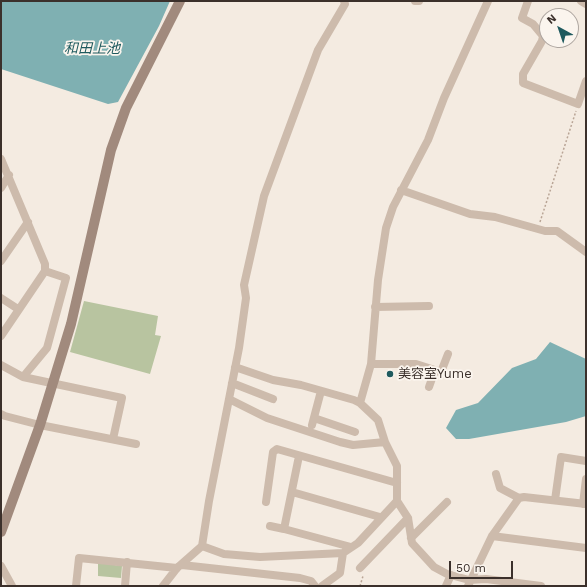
<!DOCTYPE html>
<meta charset="utf-8">
<style>
body{margin:0}
#map{position:relative;width:587px;height:587px;overflow:hidden;background:#f4ebe1;font-family:"Work Sans",sans-serif}
canvas{display:block}
.frame{position:absolute;inset:0;border:2px solid #3b302b;pointer-events:none}
.north{position:absolute;left:539px;top:8px;width:40px;height:40px;box-sizing:border-box;background:#fbf5ee;border:1px solid #aea6a0;border-radius:50%;rotate:320deg;font-size:11px;font-weight:700;line-height:16px;text-align:center;color:#3b302b}
.north::after{content:'';display:block;margin:auto;width:14px;height:18px;background:#1f5a5e;clip-path:polygon(50% 0,100% 100%,50% 72%,0 100%)}
.scale{position:absolute;left:449px;top:561px;width:64px;height:18px;box-sizing:border-box;border:2px solid #3b302b;border-top:0;padding-left:5px;font-size:12px;line-height:14px;white-space:nowrap;color:#3b302b;-webkit-text-stroke:3px #fbf5ee;paint-order:stroke}
</style>
<div id="map">
<canvas width="587" height="587"></canvas>
<div class="frame"></div>
<div class="north">N</div>
<div class="scale">50 m</div>
</div>
<script>
const ctx = document.querySelector('canvas').getContext('2d');
ctx.lineJoin = 'round';
function fill(path, color) { ctx.fillStyle = color; ctx.fill(path, 'evenodd'); }
const toPath = rows => new Path2D(rows.map(r => 'M' + r).join(''));
function strokePath(path, color, width, dash) { ctx.strokeStyle = color; ctx.lineWidth = width; ctx.lineCap = dash ? 'butt' : 'round'; ctx.setLineDash(dash || []); ctx.stroke(path); }
function label(font, color, halo, rows, align = 'center') {
  ctx.font = font + ' "Work Sans","Noto Sans JP",sans-serif'; ctx.lineWidth = 3.5; ctx.setLineDash([]); ctx.textBaseline = 'middle'; ctx.strokeStyle = halo; ctx.fillStyle = color; for (const [text, x, y, turn = 0] of rows) {
    ctx.save(); ctx.translate(x, y); ctx.rotate((+turn || 0) * Math.PI / 180); ctx.textAlign = isNaN(turn) ? turn : align; if (halo) ctx.strokeText(text, 0, 0); ctx.fillText(text, 0, 0); ctx.restore();
  }
}
fill(toPath([
 [84,301,158,316,155,335,161,336,150,374,70,352],
 [98,563,122,566,121,578,98,576]
]), '#b8c4a0');
fill(toPath([
 [1,1,170,1,159,26,118,102,108,104,1,69],
 [550,342,586,359,586,416,566,422,469,439,456,439,446,428,456,410,478,403,512,368,536,359]
]), '#7fb0b2');
strokePath(toPath([
 [540,222,576,111],
 [360,586,363,576]
]), '#b9a596', 1.5, [2, 2]);
strokePath(toPath([
 [415,1,419,1],
 [528,1,522,18,533,24,543,36,542,41,523,74,523,83,578,104,586,81],
 [581,1,586,4],
 [1,159,45,264,45,271,1,336],
 [1,188,9,175],
 [401,190,470,214,495,217,545,231,557,231,586,252],
 [1,261,28,222],
 [1,298,18,309],
 [375,307,429,306],
 [371,364,416,364,441,372,448,354],
 [1,365,23,377,122,398,113,439],
 [235,367,273,380,301,385,354,400,360,403,378,420,385,442,397,466,397,501,408,518,412,543,434,567,447,574,469,580,486,579,541,586],
 [23,377,47,348,66,278,45,271],
 [232,383,273,399],
 [429,387,435,370],
 [229,399,267,418,340,442,353,445,385,442],
 [360,403,371,364,378,280,386,228,393,207,428,140,444,98,488,1],
 [1,414,5,416,40,425,136,444],
 [314,418,355,432],
 [312,425,321,391],
 [299,456,284,529,351,547],
 [496,474,500,488,519,498],
 [292,492,380,517],
 [555,500,561,457,586,461],
 [266,502,273,452,277,449,397,483],
 [583,504,586,479],
 [270,526,284,529],
 [492,536,586,548],
 [411,538,447,502],
 [202,546,224,554,260,557,343,553],
 [182,565,300,578,311,581,315,586],
 [1,566,12,586],
 [360,568,408,518],
 [76,586,79,558,177,568],
 [125,586,127,562],
 [163,586,177,568,202,546,209,501,239,348,246,298,244,285,264,196,318,50,345,4,344,1],
 [322,586,340,573,343,553,358,543,397,501],
 [446,586,451,575],
 [468,586,492,536,519,498,524,497,586,504]
]), '#cdbbac', 8);
strokePath(toPath([
 [1,532,40,425,71,324,111,150,126,108,180,1]
]), '#a18a7d', 10);
for (const [x, y, r, color] of [
 [390,374,4,"#1f5a5e"]
]) { const dot = new Path2D(); dot.arc(x, y, r, 0, 2 * Math.PI); ctx.fillStyle = color; ctx.fill(dot); strokePath(dot, '#fbf5ee', 1.5); }
label('13px', '#3b302b', '#fbf5ee', [
 ["美容室Yume",398,374]
], 'left');
label('italic 14px', '#1f5a5e', '#fbf5ee', [
 ["和田上池",92,49]
]);
</script>
